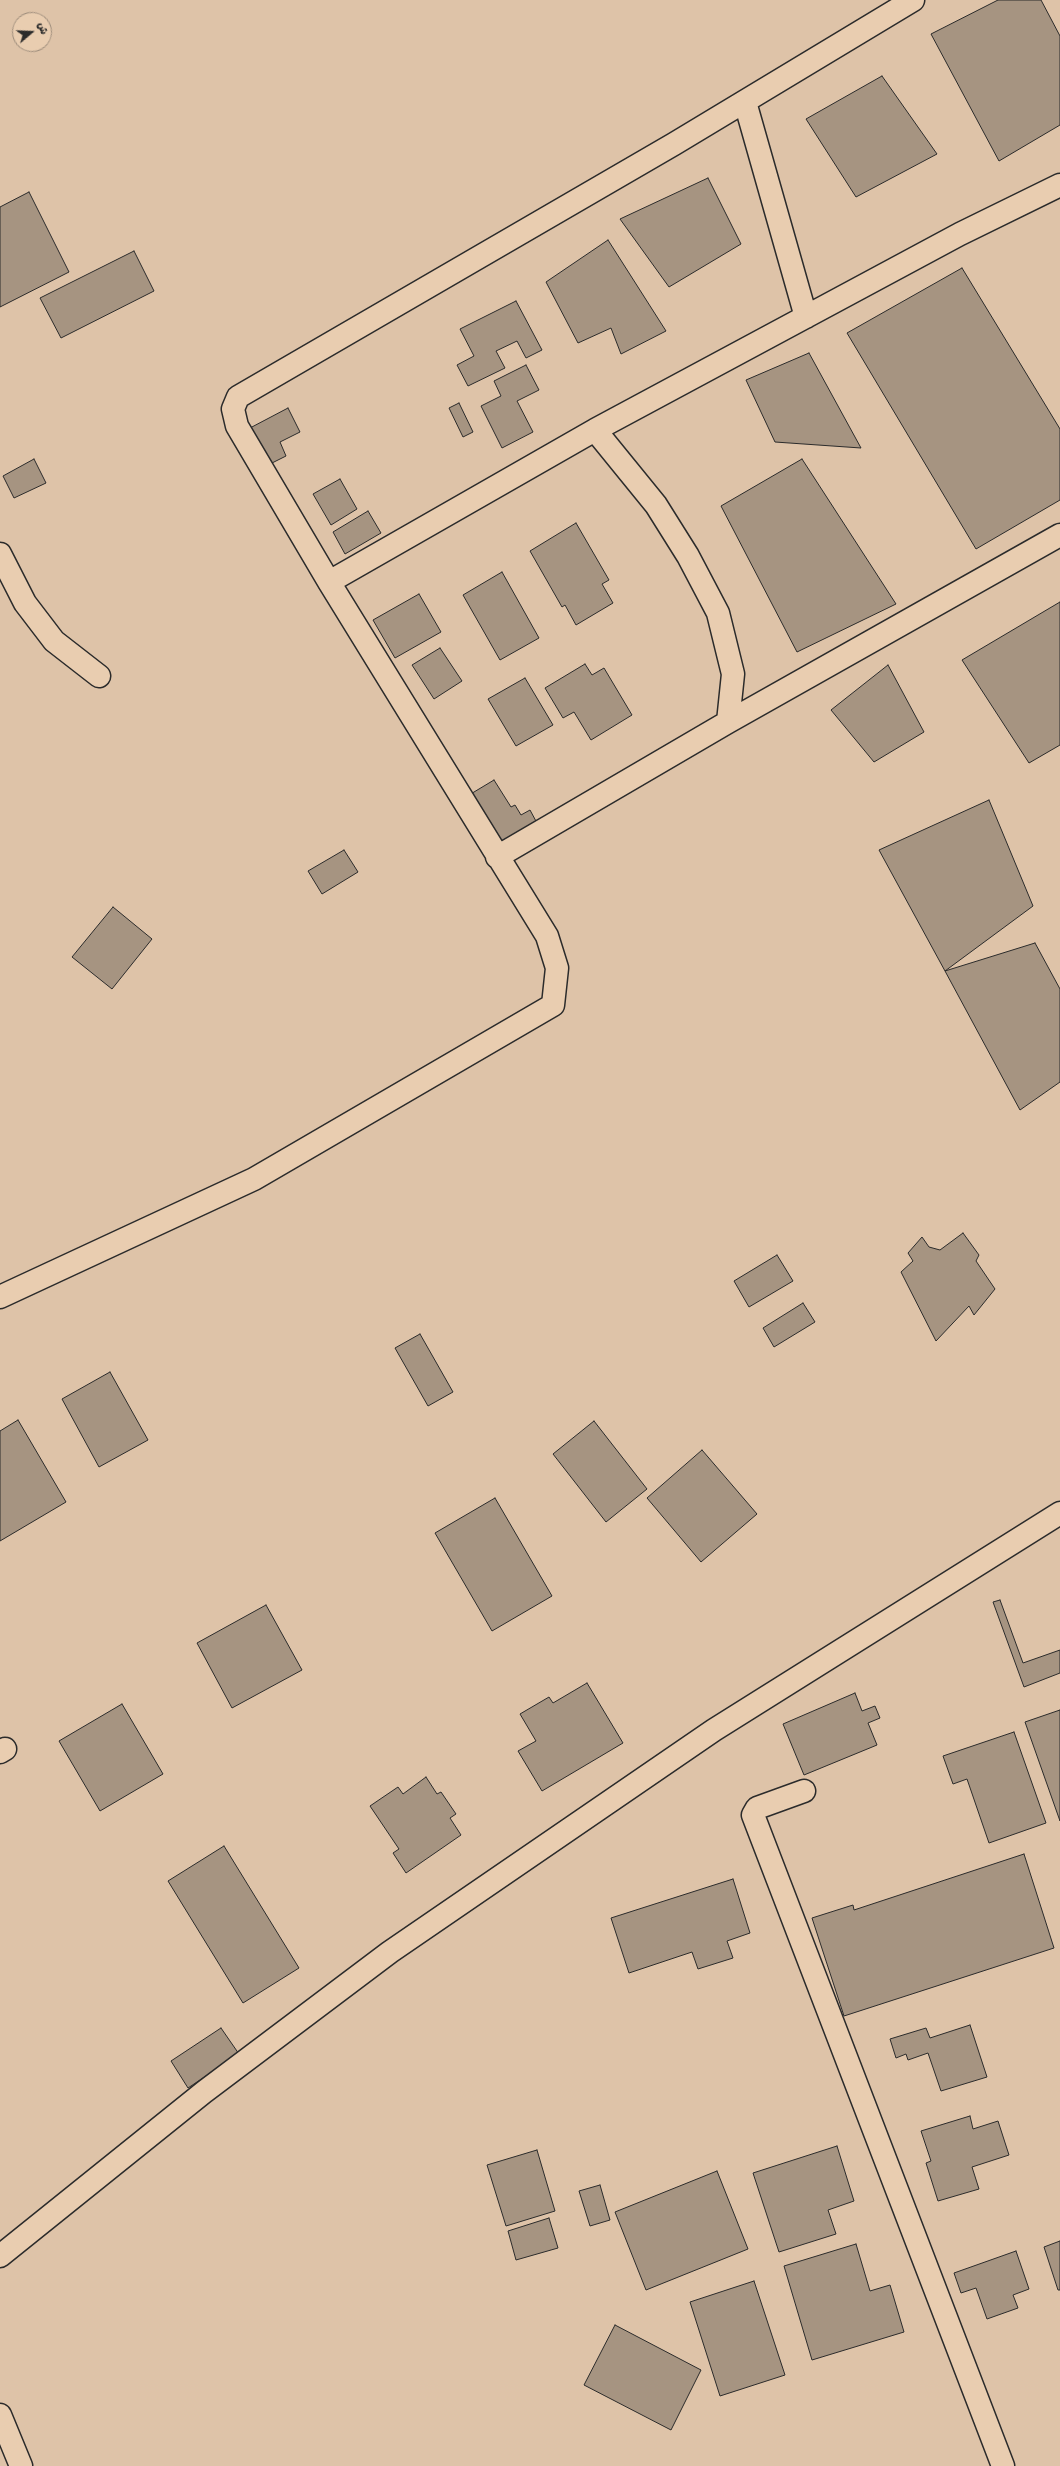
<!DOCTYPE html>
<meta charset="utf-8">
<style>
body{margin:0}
#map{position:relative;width:1060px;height:2466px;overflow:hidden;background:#dec3a8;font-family:"Shantell Sans","Playpen Sans Arabic",sans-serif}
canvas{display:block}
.north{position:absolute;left:12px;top:12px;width:40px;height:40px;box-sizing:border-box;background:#e9cdb0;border:1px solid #9d8c7b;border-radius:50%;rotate:71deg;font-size:11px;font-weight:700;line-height:16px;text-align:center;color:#2b2b2b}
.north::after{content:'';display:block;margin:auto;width:14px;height:18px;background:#2b2b2b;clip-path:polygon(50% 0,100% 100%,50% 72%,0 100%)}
</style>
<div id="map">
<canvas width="1060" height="2466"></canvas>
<div class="north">ش</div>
</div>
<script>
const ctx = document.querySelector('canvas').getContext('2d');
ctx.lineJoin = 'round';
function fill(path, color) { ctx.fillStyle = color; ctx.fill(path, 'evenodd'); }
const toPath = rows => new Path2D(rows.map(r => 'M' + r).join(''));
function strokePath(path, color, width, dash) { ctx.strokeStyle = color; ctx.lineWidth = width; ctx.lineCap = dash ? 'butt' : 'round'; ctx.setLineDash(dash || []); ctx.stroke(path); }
const building = toPath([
 [998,0,1041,0,1060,36,1060,125,999,161,931,34,998,0],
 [882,76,937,154,856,197,806,119,882,76],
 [708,178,741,244,669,287,620,219,708,178],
 [29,192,69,272,0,307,0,207,29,192],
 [608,240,666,331,621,354,611,328,578,343,546,282,608,240],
 [134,251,154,291,61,338,40,298,134,251],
 [962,268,1060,429,1060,500,976,549,847,333,962,268],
 [516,301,542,350,526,358,517,341,496,351,505,368,468,386,457,365,474,356,460,329,516,301],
 [809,353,861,448,775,442,746,380,809,353],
 [526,365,539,390,517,401,533,432,502,448,481,406,501,396,494,381,526,365],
 [459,403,473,432,463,437,449,408,459,403],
 [288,408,300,432,280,442,286,456,270,464,250,428,288,408],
 [34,459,46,483,14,498,3,476,34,459],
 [802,459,896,604,797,652,721,506,802,459],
 [340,479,357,509,331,525,313,494,340,479],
 [368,511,381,533,345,554,333,532,368,511],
 [576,523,609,580,602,584,613,603,576,625,565,605,562,607,530,551,576,523],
 [502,572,539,638,500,660,463,595,502,572],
 [419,594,441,632,395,658,373,620,419,594],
 [1060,602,1060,745,1029,763,962,660,1060,602],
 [440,648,462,681,434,699,412,665,440,648],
 [585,664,592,675,604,668,632,715,591,740,574,712,563,718,545,688,585,664],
 [888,665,924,732,874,762,831,710,888,665],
 [525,678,553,725,516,746,488,699,525,678],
 [494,780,511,807,515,805,521,815,530,810,537,823,499,846,469,795,494,780],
 [989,800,1033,906,945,971,879,850,989,800],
 [344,850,358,872,322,894,308,871,344,850],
 [113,907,152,939,112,989,72,957,113,907],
 [1035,943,1060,989,1060,1082,1020,1110,945,971,1035,943],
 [963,1233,979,1255,976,1261,995,1289,974,1315,969,1306,936,1341,901,1272,913,1261,908,1253,922,1237,929,1247,940,1250,963,1233],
 [777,1255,793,1281,749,1307,734,1281,777,1255],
 [803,1303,815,1322,774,1347,763,1328,803,1303],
 [420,1334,453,1392,428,1406,395,1348,420,1334],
 [110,1372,148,1440,99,1467,62,1399,110,1372],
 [18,1420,66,1502,0,1541,0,1431,18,1420],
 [594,1421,647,1489,606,1522,553,1454,594,1421],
 [702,1450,757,1514,701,1562,647,1498,702,1450],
 [495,1498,552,1596,492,1631,435,1533,495,1498],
 [1000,1600,1023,1663,1060,1650,1060,1673,1024,1687,993,1602,1000,1600],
 [266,1605,302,1670,232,1708,197,1643,266,1605],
 [587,1683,623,1743,542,1791,518,1751,536,1741,520,1714,549,1697,553,1703,587,1683],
 [855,1693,862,1711,875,1706,880,1718,868,1723,877,1745,804,1775,783,1724,855,1693],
 [122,1704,163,1774,100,1811,59,1741,122,1704],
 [1060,1710,1060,1821,1025,1722,1060,1710],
 [1014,1732,1046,1823,989,1843,967,1779,953,1784,943,1756,1014,1732],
 [426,1777,437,1794,441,1792,456,1814,450,1818,461,1835,406,1873,393,1853,399,1849,370,1806,398,1787,403,1794,426,1777],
 [224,1846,299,1968,243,2003,168,1881,224,1846],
 [1024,1854,1054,1948,844,2016,812,1918,853,1905,854,1910,1024,1854],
 [733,1879,750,1933,727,1941,733,1958,698,1969,692,1952,629,1973,611,1918,733,1879],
 [970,2025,987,2077,941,2091,928,2053,908,2060,906,2054,896,2058,890,2039,926,2028,930,2038,970,2025],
 [221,2028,239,2054,188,2088,171,2061,221,2028],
 [970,2116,973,2129,998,2121,1009,2155,972,2167,979,2189,938,2201,926,2163,931,2161,921,2131,970,2116],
 [837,2146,854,2201,828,2210,836,2234,779,2252,753,2173,837,2146],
 [537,2150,555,2211,506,2226,487,2165,537,2150],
 [717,2171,748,2249,646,2290,615,2212,717,2171],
 [600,2185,610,2220,590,2226,579,2191,600,2185],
 [549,2218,558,2248,516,2260,508,2231,549,2218],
 [1060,2241,1060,2290,1058,2290,1044,2247,1060,2241],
 [856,2244,870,2291,890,2285,904,2332,812,2360,784,2266,856,2244],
 [1016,2251,1029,2289,1013,2295,1018,2308,987,2319,976,2288,961,2293,954,2273,1016,2251],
 [754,2281,785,2375,720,2396,690,2302,754,2281],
 [615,2325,701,2370,671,2430,584,2385,615,2325]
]);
fill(building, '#a69481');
strokePath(building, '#2b2b2b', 1);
const minor = toPath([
 [745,102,806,317],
 [595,430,656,505,688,556,718,613,733,674,728,722],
 [0,554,25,603,54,641,99,676],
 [329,582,595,430,960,234,1060,185],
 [497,857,728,722,1060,535],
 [0,1297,254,1179,553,1005,557,968,547,936,329,582,237,426,233,409,238,397,674,144,913,0],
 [0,1752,5,1749],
 [804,1791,757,1808,753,1815,1003,2466],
 [0,2256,204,2092,390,1952,714,1730,1060,1513],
 [0,2415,21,2466]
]);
strokePath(minor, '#2b2b2b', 25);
strokePath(minor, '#e9cdb0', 22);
</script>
